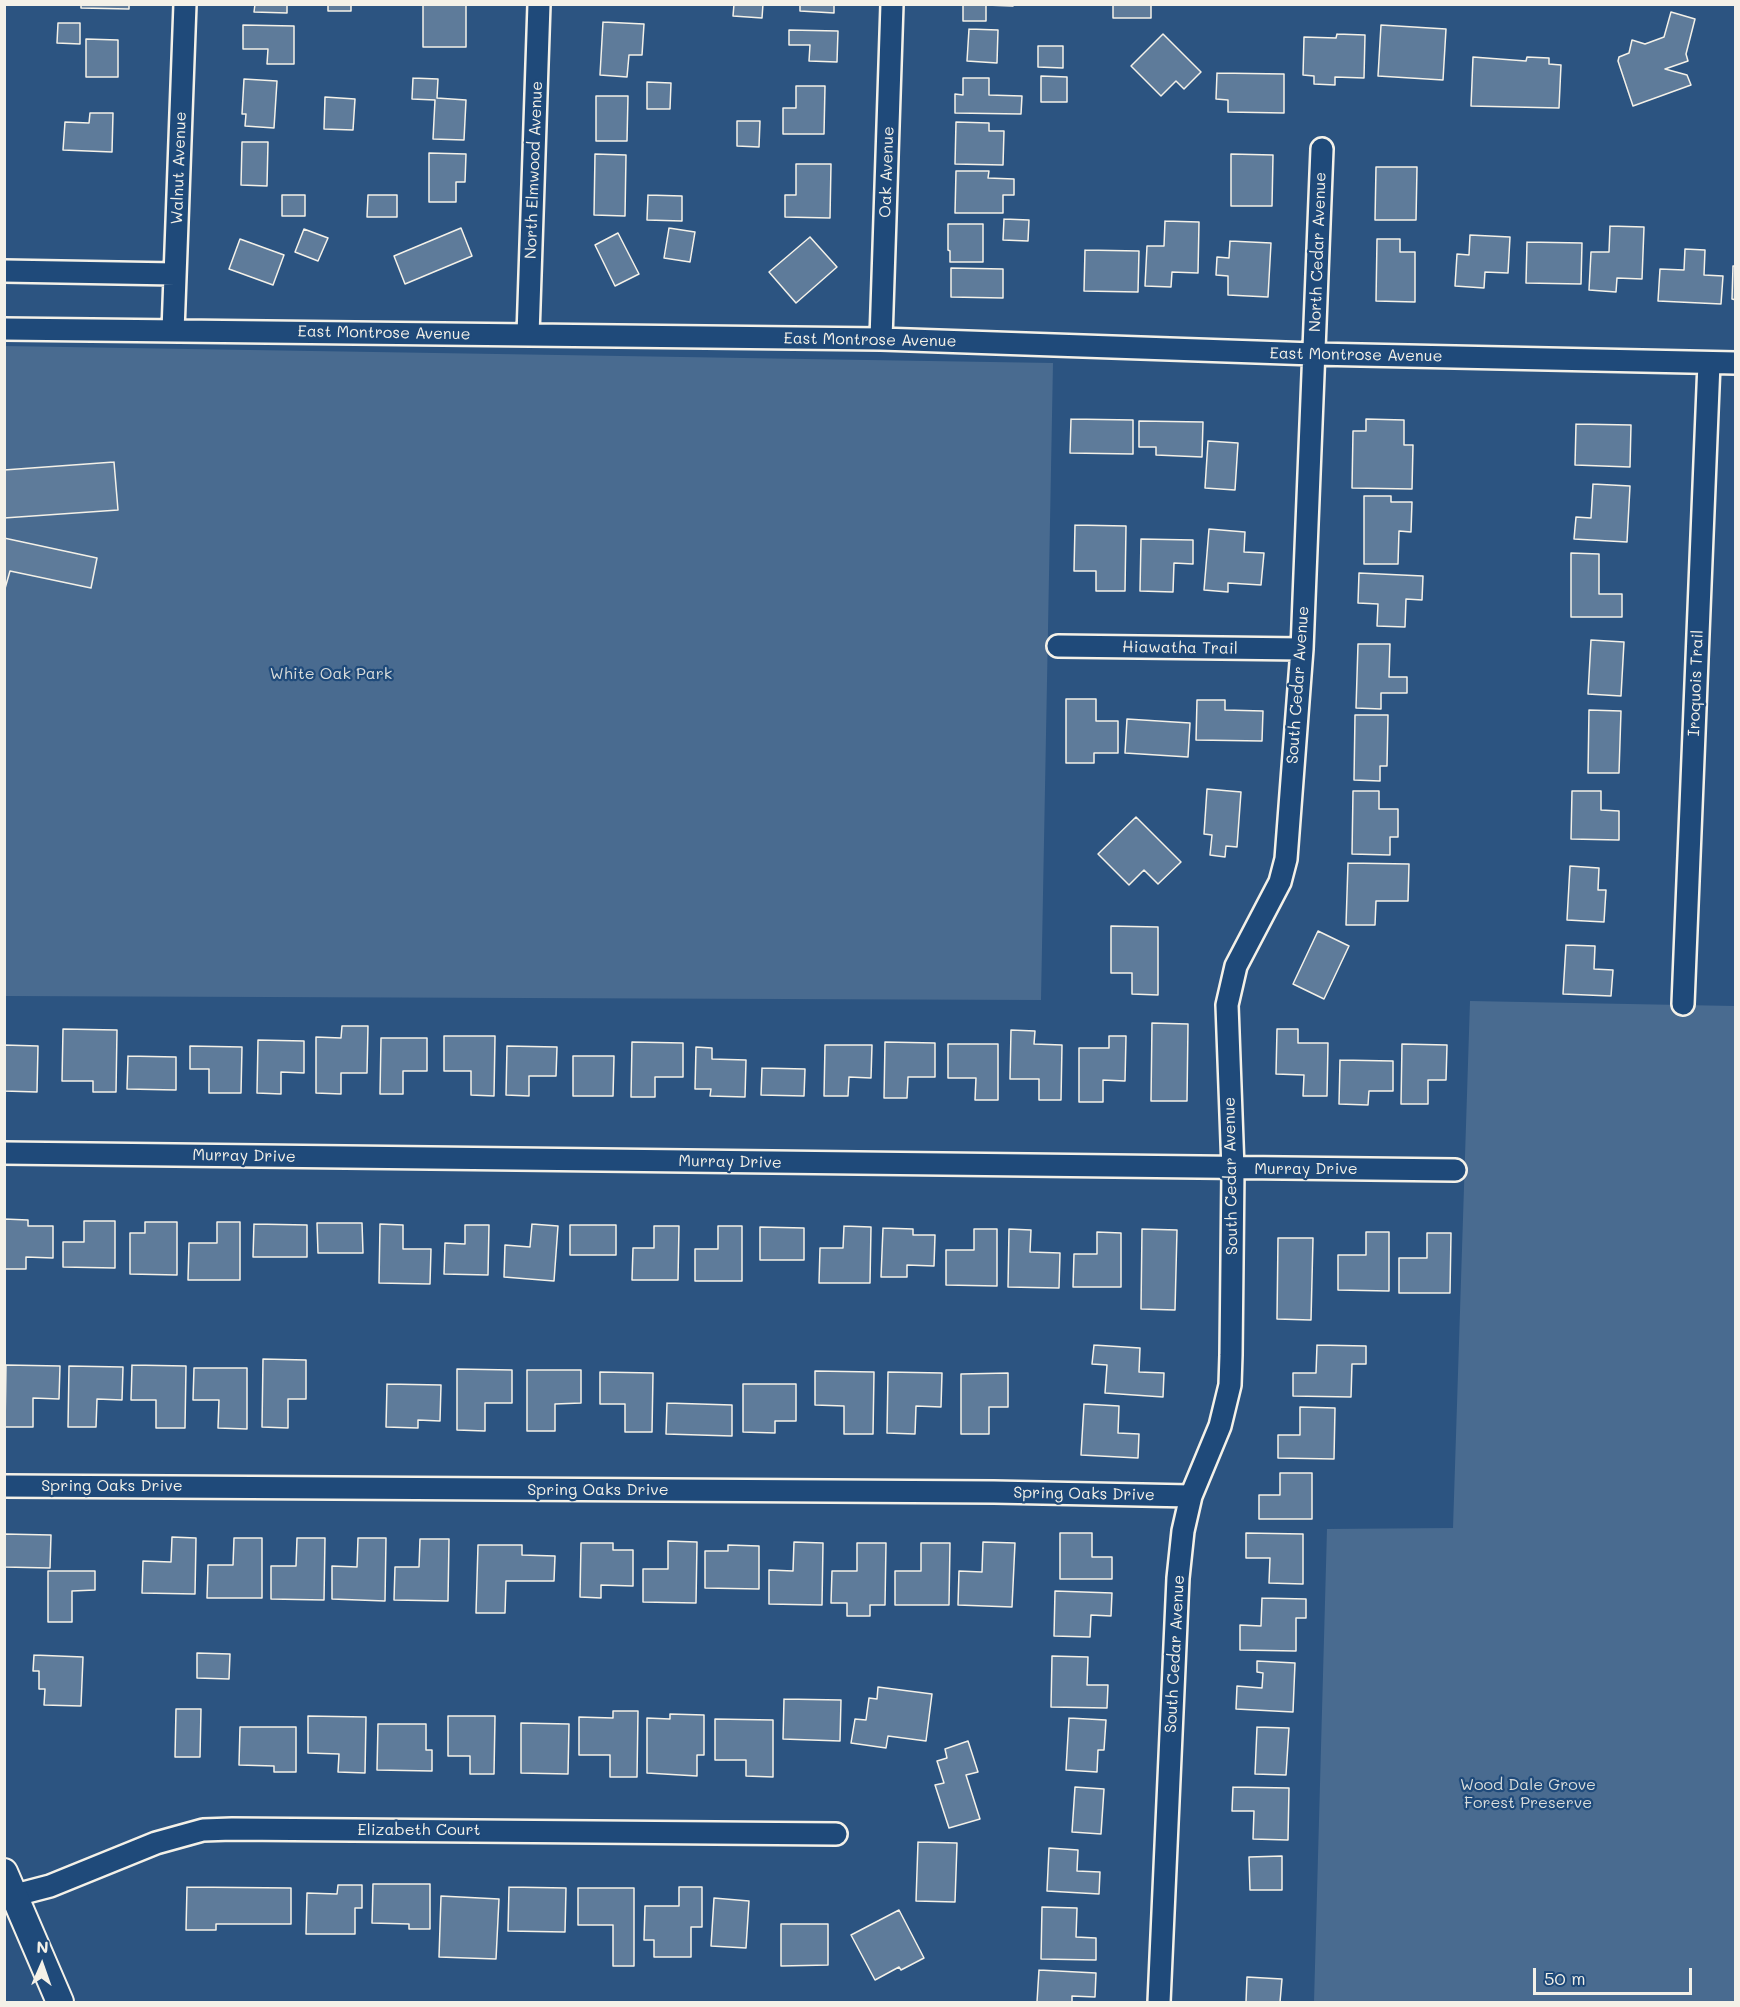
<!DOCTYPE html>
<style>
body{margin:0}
#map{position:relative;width:1740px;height:2007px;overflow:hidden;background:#2c5481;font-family:Mali,sans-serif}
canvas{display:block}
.frame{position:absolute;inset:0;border:6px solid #f4f1e8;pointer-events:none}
.north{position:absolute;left:12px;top:1935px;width:60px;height:60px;-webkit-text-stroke:4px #1f4a7a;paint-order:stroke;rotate:2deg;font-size:16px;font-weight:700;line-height:24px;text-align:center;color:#f4f1e8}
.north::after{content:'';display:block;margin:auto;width:21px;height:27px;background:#f4f1e8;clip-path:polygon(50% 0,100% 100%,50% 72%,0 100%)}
.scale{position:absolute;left:1533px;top:1968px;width:159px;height:27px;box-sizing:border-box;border:3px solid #f4f1e8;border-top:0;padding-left:8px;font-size:18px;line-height:21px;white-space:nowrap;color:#f4f1e8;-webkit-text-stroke:4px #1f4a7a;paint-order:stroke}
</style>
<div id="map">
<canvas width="1740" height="2007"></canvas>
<div class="frame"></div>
<div class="north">N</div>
<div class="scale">50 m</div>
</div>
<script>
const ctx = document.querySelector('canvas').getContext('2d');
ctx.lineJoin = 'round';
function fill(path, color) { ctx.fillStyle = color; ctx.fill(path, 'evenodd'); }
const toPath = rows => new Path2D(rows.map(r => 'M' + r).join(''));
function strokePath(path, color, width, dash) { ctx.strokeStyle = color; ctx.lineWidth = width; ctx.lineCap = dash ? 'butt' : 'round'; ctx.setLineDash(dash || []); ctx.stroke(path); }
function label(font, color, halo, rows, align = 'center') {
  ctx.font = font + ' Mali,sans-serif'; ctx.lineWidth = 4.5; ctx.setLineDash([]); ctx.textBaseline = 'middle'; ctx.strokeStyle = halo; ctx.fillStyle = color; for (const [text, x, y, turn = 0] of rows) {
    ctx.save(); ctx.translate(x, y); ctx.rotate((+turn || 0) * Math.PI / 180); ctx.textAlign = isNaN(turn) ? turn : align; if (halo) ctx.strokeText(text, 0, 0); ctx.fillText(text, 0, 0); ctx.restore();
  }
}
fill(toPath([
 [4,346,1053,363,1041,1000,5,996],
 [1470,1001,1735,1006,1735,2002,1314,2002,1327,1529,1453,1528]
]), '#496b90');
const building = toPath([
 [81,4,129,4,129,9,81,8,81,4],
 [255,4,287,4,287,13,254,12,255,4],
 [328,4,351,4,351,11,328,11,328,4],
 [423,4,466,4,466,47,423,47,423,4],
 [734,4,763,4,762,18,733,16,734,4],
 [800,4,834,4,834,13,800,11,800,4],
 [963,4,1013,4,1013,6,986,5,986,21,963,21,963,4],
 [1113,4,1151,4,1151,18,1113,18,1113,4],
 [1671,12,1695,19,1686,54,1688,61,1665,69,1687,75,1691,85,1633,106,1618,61,1619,57,1629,53,1632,40,1645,44,1664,37,1671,12],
 [603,22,644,24,642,55,629,55,627,77,600,75,603,22],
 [58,23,80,23,80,44,57,43,58,23],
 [243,25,294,26,294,64,267,64,268,49,243,49,243,25],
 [1381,25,1446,29,1443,80,1378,76,1381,25],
 [969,29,998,30,997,63,967,61,969,29],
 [789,30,838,31,837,62,809,61,810,45,789,45,789,30],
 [1163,34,1201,72,1184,89,1176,81,1161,96,1131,66,1163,34],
 [1337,34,1365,35,1364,78,1335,77,1335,85,1314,84,1314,76,1303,75,1304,37,1336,38,1337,34],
 [86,39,118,40,118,77,86,77,86,39],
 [1038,46,1063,46,1063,68,1038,67,1038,46],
 [1473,57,1526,61,1527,57,1549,58,1549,64,1561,65,1559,108,1471,106,1473,57],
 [1217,73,1284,74,1284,113,1228,112,1228,100,1216,99,1217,73],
 [1041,76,1067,77,1067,102,1041,102,1041,76],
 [413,78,438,79,437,98,466,100,464,140,433,139,435,100,412,99,413,78],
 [963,78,989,78,989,95,1022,96,1021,114,955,113,955,94,963,95,963,78],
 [244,79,277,81,274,128,245,126,246,114,242,114,244,79],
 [647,82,671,83,670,109,647,109,647,82],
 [796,86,825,86,824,134,783,134,783,108,796,108,796,86],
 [596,96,628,96,627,141,596,141,596,96],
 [325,97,355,99,353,130,324,129,325,97],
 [90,113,113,113,112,152,63,150,65,122,89,123,90,113],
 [737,121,760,121,759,147,737,146,737,121],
 [956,122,989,123,989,131,1004,131,1003,165,955,164,956,122],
 [242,142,268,142,267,186,241,185,242,142],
 [429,153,466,154,465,182,456,182,456,202,429,202,429,153],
 [595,154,626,155,625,216,594,215,595,154],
 [1231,154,1273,155,1272,206,1231,206,1231,154],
 [796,164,831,164,830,218,785,217,785,195,796,195,796,164],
 [1376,167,1417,167,1416,220,1375,220,1376,167],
 [956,171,989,171,988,178,1014,179,1014,195,1003,195,1003,213,955,213,956,171],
 [282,195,305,195,305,216,282,216,282,195],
 [368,195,397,195,397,217,367,217,368,195],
 [648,195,682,196,682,221,647,220,648,195],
 [1004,219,1029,220,1028,241,1003,240,1004,219],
 [1165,221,1199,222,1198,273,1172,272,1171,287,1145,286,1147,246,1164,246,1165,221],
 [948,224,983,224,983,262,950,262,950,251,948,250,948,224],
 [1610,226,1644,227,1642,279,1617,278,1616,292,1589,290,1591,252,1609,252,1610,226],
 [461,228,472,256,405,284,394,256,461,228],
 [669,228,695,232,690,262,664,258,669,228],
 [304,229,328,238,318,261,295,252,304,229],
 [618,233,639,274,615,286,595,245,618,233],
 [1470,235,1510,237,1508,273,1485,272,1484,288,1455,286,1457,254,1469,255,1470,235],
 [810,237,837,267,796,303,769,272,810,237],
 [240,239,284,255,273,285,229,269,240,239],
 [1377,239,1400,239,1400,252,1415,252,1415,302,1376,301,1377,239],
 [1230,241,1271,243,1268,297,1228,295,1228,276,1216,275,1217,257,1229,258,1230,241],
 [1527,242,1582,243,1581,284,1526,283,1527,242],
 [1685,249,1705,250,1704,275,1723,276,1721,304,1658,301,1660,269,1684,270,1685,249],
 [1085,250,1139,251,1138,292,1084,291,1085,250],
 [1733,266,1736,266,1736,300,1732,299,1733,266],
 [951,268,1003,269,1003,298,951,297,951,268],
 [1071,419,1133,420,1133,454,1070,453,1071,419],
 [1366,419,1404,420,1404,445,1413,445,1412,489,1352,488,1353,431,1366,431,1366,419],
 [1139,421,1203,422,1202,457,1156,455,1156,447,1139,447,1139,421],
 [1576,424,1631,425,1630,467,1575,465,1576,424],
 [1208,441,1238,443,1235,490,1205,488,1208,441],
 [114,462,118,510,4,518,4,470,114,462],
 [1593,484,1630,486,1627,542,1574,539,1576,517,1591,518,1593,484],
 [1364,496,1391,496,1391,502,1412,502,1411,532,1399,531,1398,564,1364,564,1364,496],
 [1075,525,1126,526,1125,591,1096,591,1096,571,1074,571,1075,525],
 [1209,529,1245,532,1244,552,1264,553,1261,585,1228,583,1228,592,1204,590,1209,529],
 [4,538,97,558,91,588,10,571,4,592,4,538],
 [1141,539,1193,540,1193,564,1174,563,1173,592,1140,591,1141,539],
 [1571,553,1599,554,1599,594,1622,594,1622,617,1571,617,1571,553],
 [1359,573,1423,576,1422,600,1406,599,1405,627,1377,626,1378,604,1358,603,1359,573],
 [1591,640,1624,642,1621,696,1588,694,1591,640],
 [1358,644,1390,644,1389,677,1407,677,1407,693,1381,693,1381,709,1356,708,1358,644],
 [1066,699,1096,699,1096,721,1118,721,1118,753,1094,753,1094,763,1066,763,1066,699],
 [1197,700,1225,700,1225,710,1263,711,1262,741,1196,740,1197,700],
 [1589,710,1621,711,1619,773,1588,773,1589,710],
 [1355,715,1388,715,1387,766,1380,766,1380,781,1354,780,1355,715],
 [1127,719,1190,723,1188,757,1125,753,1127,719],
 [1207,789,1241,792,1237,847,1226,846,1225,857,1210,855,1212,835,1204,834,1207,789],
 [1353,791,1379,791,1379,809,1398,809,1398,837,1390,837,1390,855,1352,854,1353,791],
 [1572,791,1601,791,1601,810,1619,811,1619,840,1571,839,1572,791],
 [1136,817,1181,862,1158,884,1144,870,1129,885,1098,854,1136,817],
 [1348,863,1409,864,1408,901,1376,901,1375,925,1346,925,1348,863],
 [1570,866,1599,868,1598,890,1606,890,1604,922,1567,920,1570,866],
 [1111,926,1158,927,1158,995,1132,994,1132,973,1111,973,1111,926],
 [1318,931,1349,946,1324,999,1293,984,1318,931],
 [1566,945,1595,946,1594,969,1613,970,1611,996,1563,994,1566,945],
 [1152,1023,1188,1024,1187,1101,1151,1101,1152,1023],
 [342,1026,368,1026,367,1073,341,1073,341,1094,316,1093,316,1037,341,1038,342,1026],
 [63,1029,117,1030,116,1092,93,1092,93,1081,62,1081,63,1029],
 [1277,1029,1298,1029,1298,1043,1328,1043,1327,1096,1303,1096,1304,1075,1276,1074,1277,1029],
 [1011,1030,1035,1031,1034,1044,1062,1045,1061,1100,1039,1100,1039,1079,1010,1079,1011,1030],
 [444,1036,495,1036,494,1096,471,1095,471,1071,444,1071,444,1036],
 [1109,1036,1126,1036,1125,1081,1103,1080,1103,1102,1079,1102,1079,1048,1109,1048,1109,1036],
 [381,1038,427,1038,427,1071,403,1071,403,1094,380,1094,381,1038],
 [258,1040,304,1041,304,1073,281,1072,281,1094,257,1093,258,1040],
 [632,1042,683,1043,683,1077,655,1077,655,1097,631,1097,632,1042],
 [885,1042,935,1043,935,1077,908,1077,907,1098,884,1098,885,1042],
 [948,1044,998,1044,998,1100,975,1100,976,1078,948,1078,948,1044],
 [1402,1044,1447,1045,1446,1080,1428,1080,1428,1104,1401,1104,1402,1044],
 [4,1045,38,1046,37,1092,4,1091,4,1045],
 [825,1045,872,1045,871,1078,849,1077,848,1096,824,1096,825,1045],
 [190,1046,242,1047,241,1093,209,1093,209,1069,190,1069,190,1046],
 [507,1046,557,1047,556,1076,529,1076,529,1096,506,1095,507,1046],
 [696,1047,712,1048,712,1059,746,1060,745,1097,710,1096,711,1089,695,1089,696,1047],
 [128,1056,176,1057,176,1090,127,1089,128,1056],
 [573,1056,614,1056,613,1096,573,1096,573,1056],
 [1340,1060,1393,1061,1393,1091,1369,1091,1368,1105,1339,1104,1340,1060],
 [762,1068,805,1069,804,1096,761,1095,762,1068],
 [4,1219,28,1220,28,1226,53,1226,53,1258,26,1257,26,1269,4,1269,4,1219],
 [84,1221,115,1221,115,1268,63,1267,63,1242,84,1242,84,1221],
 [145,1222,177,1222,177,1275,130,1274,130,1233,145,1233,145,1222],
 [217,1222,240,1222,240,1280,188,1280,189,1243,217,1243,217,1222],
 [317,1223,362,1223,363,1253,318,1253,317,1223],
 [254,1224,307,1225,307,1257,253,1257,254,1224],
 [380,1224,403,1225,403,1249,431,1249,430,1284,379,1283,380,1224],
 [532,1224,558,1226,554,1281,504,1277,505,1245,530,1247,532,1224],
 [465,1225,489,1225,488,1275,444,1274,445,1243,465,1244,465,1225],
 [570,1225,616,1225,616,1255,570,1255,570,1225],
 [654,1226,679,1226,678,1280,632,1280,633,1248,654,1248,654,1226],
 [718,1226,742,1226,742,1281,695,1281,695,1249,718,1249,718,1226],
 [844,1226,871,1227,870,1283,819,1283,820,1248,843,1248,844,1226],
 [760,1227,804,1228,804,1260,760,1260,760,1227],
 [883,1228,913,1229,913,1235,935,1235,934,1266,907,1265,907,1277,881,1277,883,1228],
 [974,1229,997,1229,997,1286,946,1285,946,1250,974,1250,974,1229],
 [1009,1229,1031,1230,1030,1252,1060,1253,1059,1288,1008,1287,1009,1229],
 [1142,1229,1177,1230,1175,1310,1141,1309,1142,1229],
 [1097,1232,1121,1233,1121,1287,1073,1287,1074,1254,1097,1254,1097,1232],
 [1366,1232,1389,1232,1389,1291,1338,1290,1338,1255,1366,1255,1366,1232],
 [1427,1233,1451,1233,1450,1293,1399,1293,1399,1258,1427,1258,1427,1233],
 [1278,1238,1313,1238,1311,1320,1277,1319,1278,1238],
 [1094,1345,1140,1348,1139,1372,1164,1373,1163,1397,1105,1393,1107,1365,1092,1364,1094,1345],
 [1317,1345,1366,1346,1366,1364,1352,1364,1351,1397,1293,1396,1293,1373,1316,1373,1317,1345],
 [263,1359,306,1360,306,1399,288,1399,288,1428,262,1427,263,1359],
 [6,1365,60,1366,59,1399,33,1398,33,1427,5,1427,6,1365],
 [132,1365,186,1366,185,1428,156,1428,156,1400,131,1400,132,1365],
 [69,1366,123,1367,122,1400,97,1399,96,1427,68,1427,69,1366],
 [194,1368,247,1368,247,1429,218,1428,219,1400,193,1400,194,1368],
 [457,1369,512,1370,512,1403,485,1403,485,1431,457,1430,457,1369],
 [527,1370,581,1370,581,1403,555,1404,555,1431,527,1431,527,1370],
 [815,1371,874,1372,873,1434,844,1434,844,1406,815,1405,815,1371],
 [600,1372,653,1373,652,1432,625,1432,625,1404,600,1404,600,1372],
 [888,1372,942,1373,941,1407,916,1406,915,1434,887,1433,888,1372],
 [1008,1373,1008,1407,989,1407,989,1434,961,1434,961,1374,1008,1373],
 [387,1384,441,1385,440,1421,418,1420,418,1428,386,1427,387,1384],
 [743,1384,796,1384,796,1421,775,1421,775,1433,743,1432,743,1384],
 [667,1403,732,1405,732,1436,666,1434,667,1403],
 [1084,1404,1119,1406,1118,1433,1139,1434,1138,1458,1081,1455,1084,1404],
 [1300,1407,1335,1408,1334,1459,1278,1458,1278,1435,1300,1435,1300,1407],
 [1280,1473,1312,1473,1312,1519,1259,1519,1259,1495,1280,1495,1280,1473],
 [1060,1533,1092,1533,1092,1557,1112,1557,1112,1579,1060,1579,1060,1533],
 [1246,1533,1303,1534,1303,1584,1269,1583,1270,1558,1246,1558,1246,1533],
 [4,1534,51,1535,50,1568,4,1567,4,1534],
 [172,1537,196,1538,195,1594,142,1593,143,1561,171,1562,172,1537],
 [234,1538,262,1538,262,1598,207,1598,208,1565,233,1565,234,1538],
 [297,1538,325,1538,324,1600,271,1599,271,1566,296,1566,297,1538],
 [358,1538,386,1538,385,1601,332,1599,332,1566,357,1567,358,1538],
 [420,1539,449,1539,448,1601,394,1600,395,1567,419,1567,420,1539],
 [668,1541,697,1542,696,1603,643,1602,643,1569,668,1569,668,1541],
 [794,1542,823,1543,822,1605,769,1604,769,1570,793,1571,794,1542],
 [983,1542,1015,1543,1012,1607,958,1605,959,1571,982,1572,983,1542],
 [581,1543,613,1543,613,1550,633,1550,633,1586,601,1585,601,1598,580,1597,581,1543],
 [857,1543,886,1543,885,1605,870,1605,870,1616,847,1616,847,1603,831,1603,832,1571,857,1571,857,1543],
 [921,1543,950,1543,949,1605,895,1605,895,1571,921,1571,921,1543],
 [478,1545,522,1545,522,1555,555,1556,554,1581,506,1581,505,1613,476,1613,478,1545],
 [728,1545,759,1546,759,1589,705,1588,705,1551,728,1551,728,1545],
 [48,1571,95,1571,95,1590,72,1591,72,1622,48,1622,48,1571],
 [1055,1591,1112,1593,1111,1616,1091,1615,1090,1637,1054,1636,1055,1591],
 [1262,1598,1306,1599,1306,1618,1296,1618,1296,1651,1240,1650,1240,1625,1261,1626,1262,1598],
 [197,1653,230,1654,229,1679,197,1678,197,1653],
 [34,1655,83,1657,81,1706,44,1705,45,1689,39,1689,39,1671,33,1671,34,1655],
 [1052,1656,1088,1657,1087,1685,1108,1685,1107,1708,1051,1707,1052,1656],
 [1257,1661,1295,1663,1293,1712,1236,1709,1237,1686,1262,1688,1263,1673,1257,1672,1257,1661],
 [878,1687,932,1694,926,1741,888,1736,886,1748,851,1743,855,1719,866,1720,869,1698,877,1699,878,1687],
 [784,1699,841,1700,840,1741,783,1739,784,1699],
 [176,1709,201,1709,200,1757,175,1757,176,1709],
 [613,1711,638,1711,637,1777,610,1777,610,1755,579,1755,579,1717,613,1718,613,1711],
 [670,1714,704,1715,704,1755,697,1755,697,1776,647,1773,647,1718,670,1719,670,1714],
 [308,1716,366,1717,365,1773,338,1772,339,1754,308,1753,308,1716],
 [448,1716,495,1716,494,1774,470,1774,470,1756,448,1756,448,1716],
 [1069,1718,1106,1720,1104,1750,1098,1750,1097,1772,1066,1770,1069,1718],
 [715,1719,773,1720,773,1777,746,1776,746,1760,715,1760,715,1719],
 [521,1723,569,1724,568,1774,521,1773,521,1723],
 [378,1724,426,1724,426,1750,432,1750,432,1771,377,1770,378,1724],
 [240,1727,296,1727,296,1772,274,1772,274,1766,239,1765,240,1727],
 [1257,1727,1289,1728,1286,1775,1255,1774,1257,1727],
 [968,1741,978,1772,966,1775,980,1819,949,1828,935,1785,944,1783,937,1761,947,1758,945,1749,968,1741],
 [1075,1787,1104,1789,1101,1834,1072,1832,1075,1787],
 [1233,1787,1289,1788,1288,1840,1253,1839,1254,1811,1232,1811,1233,1787],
 [918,1842,957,1843,955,1902,916,1901,918,1842],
 [1049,1848,1078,1850,1077,1871,1100,1872,1099,1894,1047,1891,1049,1848],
 [1282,1856,1282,1890,1250,1890,1249,1857,1282,1856],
 [373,1884,430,1884,430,1929,409,1929,409,1924,372,1923,373,1884],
 [338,1885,362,1885,362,1908,355,1908,355,1934,306,1934,307,1893,337,1894,338,1885],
 [187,1887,291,1888,291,1924,216,1924,216,1930,186,1930,187,1887],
 [509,1887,566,1888,565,1932,508,1931,509,1887],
 [679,1887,702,1887,702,1927,691,1927,691,1957,654,1957,654,1940,644,1940,645,1906,679,1906,679,1887],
 [578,1888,634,1888,634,1966,613,1966,613,1925,578,1925,578,1888],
 [441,1896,499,1899,496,1959,439,1957,441,1896],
 [714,1898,749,1901,746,1948,711,1946,714,1898],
 [1042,1907,1077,1908,1076,1937,1096,1938,1096,1960,1041,1959,1042,1907],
 [899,1910,924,1958,901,1970,899,1967,875,1980,851,1935,899,1910],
 [781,1924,828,1924,828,1965,781,1966,781,1924],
 [1039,1970,1096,1973,1095,1997,1072,1996,1072,2002,1037,2002,1039,1970],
 [1247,1977,1282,1979,1280,2002,1246,2002,1247,1977]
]);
fill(building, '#5e7b9a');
strokePath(building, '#f4f1e8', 1.5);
const minor = toPath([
 [4,271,175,274],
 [4,329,881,339,1314,354,1736,363],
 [173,331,185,4],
 [528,335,539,4],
 [881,339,892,4],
 [1058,646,1302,649],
 [1683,1004,1709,363],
 [4,1153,1455,1170],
 [4,1486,994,1492,1191,1496],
 [4,1898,50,1886,156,1843,203,1830,232,1829,836,1834],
 [1159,2002,1178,1578,1183,1531,1191,1496,1220,1426,1230,1385,1231,1355,1233,1169,1227,1005,1236,966,1280,882,1286,859,1302,649,1322,149]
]);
const major = toPath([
 [4,1872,60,2002]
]);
strokePath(minor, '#f4f1e8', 26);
strokePath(major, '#f4f1e8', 30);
strokePath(minor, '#1f4a7a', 21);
strokePath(major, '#1f4a7a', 26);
label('16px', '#f4f1e8', '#1f4a7a', [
 ["Walnut Avenue",179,168,-88],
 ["North Elmwood Avenue",534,170,-88],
 ["Oak Avenue",887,172,-88],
 ["North Cedar Avenue",1318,252,-88],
 ["East Montrose Avenue",384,333,1],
 ["East Montrose Avenue",870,340,1],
 ["East Montrose Avenue",1356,355,1],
 ["Hiawatha Trail",1180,648,1],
 ["Iroquois Trail",1696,683,-88],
 ["South Cedar Avenue",1298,685,-86],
 ["Murray Drive",244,1156,1],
 ["Murray Drive",730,1162,1],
 ["Murray Drive",1306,1169],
 ["South Cedar Avenue",1231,1176,-91],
 ["Spring Oaks Drive",112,1486],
 ["Spring Oaks Drive",598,1490],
 ["Spring Oaks Drive",1084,1494,1],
 ["South Cedar Avenue",1175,1654,-87],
 ["Elizabeth Court",419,1830]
]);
label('16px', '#dadddb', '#1f4a7a', [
 ["White Oak Park",331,674],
 ["Wood Dale Grove",1528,1785],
 ["Forest Preserve",1528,1803]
]);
</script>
